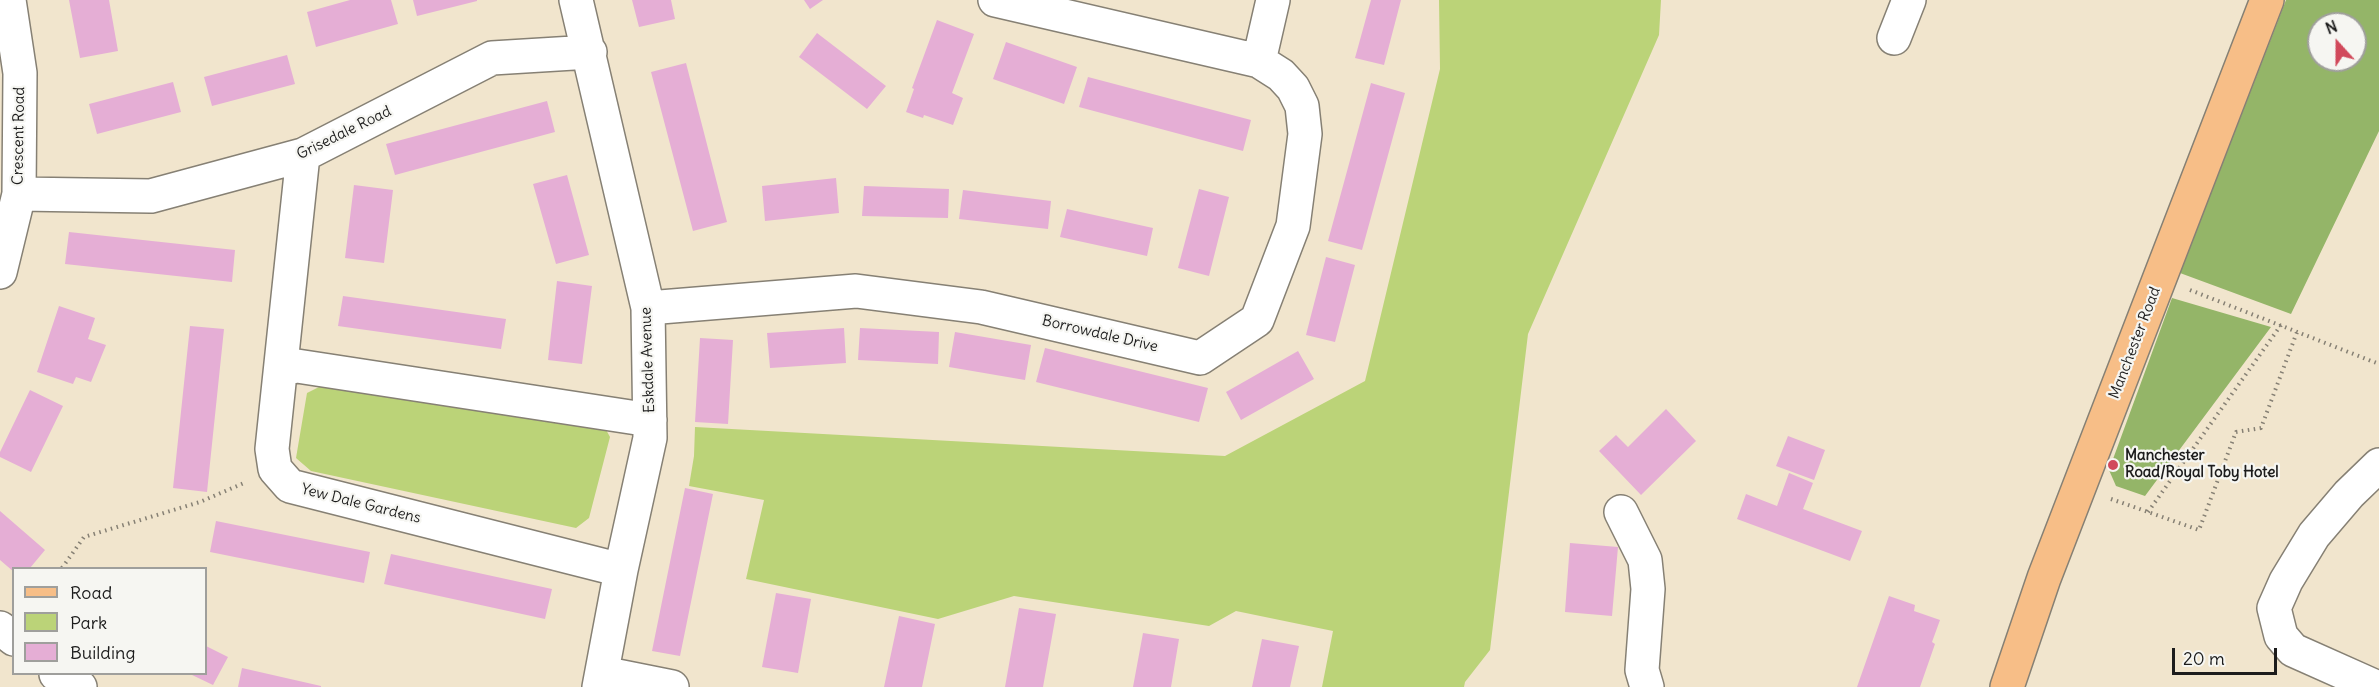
<!DOCTYPE html>
<style>
body{margin:0}
#map{position:relative;width:2379px;height:687px;overflow:hidden;background:#f1e5cd;font-family:Delius,sans-serif}
canvas{display:block}
.legend{position:absolute;left:12px;top:567px;width:195px;height:108px;box-sizing:border-box;background:#f6f6f2;border:2px solid #9f9f9c;margin:0;padding:8px 10px;list-style:none;font-size:18px;color:#1c1c1c}
.legend li{display:flex;align-items:center;gap:12px;height:30px}
.legend b{width:30px;border:2px solid #9f9f9c}
.north{position:absolute;left:2307px;top:12px;width:60px;height:60px;box-sizing:border-box;background:#f6f6f2;border:2px solid #9f9f9c;border-radius:50%;rotate:339deg;font-size:16px;font-weight:700;line-height:24px;text-align:center;color:#1c1c1c}
.north::after{content:'';display:block;margin:auto;width:21px;height:27px;background:#d1495b;clip-path:polygon(50% 0,100% 100%,50% 72%,0 100%)}
.scale{position:absolute;left:2172px;top:648px;width:105px;height:27px;box-sizing:border-box;border:3px solid #1c1c1c;border-top:0;padding-left:8px;font-size:18px;line-height:21px;white-space:nowrap;color:#1c1c1c;-webkit-text-stroke:4px #f6f6f2;paint-order:stroke}
</style>
<div id="map">
<canvas width="2379" height="687"></canvas>
<ul class="legend">
<li><b style="height:8px;background:#f7be87"></b>Road</li>
<li><b style="height:16px;background:#bbd378"></b>Park</li>
<li><b style="height:16px;background:#e5aed5"></b>Building</li>
</ul>
<div class="north">N</div>
<div class="scale">20 m</div>
</div>
<script>
const ctx = document.querySelector('canvas').getContext('2d');
ctx.lineJoin = 'round';
function fill(path, color) { ctx.fillStyle = color; ctx.fill(path, 'evenodd'); }
const toPath = rows => new Path2D(rows.map(r => 'M' + r).join(''));
function strokePath(path, color, width, dash) { ctx.strokeStyle = color; ctx.lineWidth = width; ctx.lineCap = dash ? 'butt' : 'round'; ctx.setLineDash(dash || []); ctx.stroke(path); }
function label(font, color, halo, rows, align = 'center') {
  ctx.font = font + ' Delius,sans-serif'; ctx.lineWidth = 4.5; ctx.setLineDash([]); ctx.textBaseline = 'middle'; ctx.strokeStyle = halo; ctx.fillStyle = color; for (const [text, x, y, turn = 0] of rows) {
    ctx.save(); ctx.translate(x, y); ctx.rotate((+turn || 0) * Math.PI / 180); ctx.textAlign = isNaN(turn) ? turn : align; if (halo) ctx.strokeText(text, 0, 0); ctx.fillText(text, 0, 0); ctx.restore();
  }
}
fill(toPath([
 [1439,0,1661,0,1659,35,1528,334,1490,650,1465,682,1464,687,1322,687,1333,631,1236,611,1209,626,1014,596,938,619,746,579,764,500,689,486,694,456,695,427,1225,456,1365,381,1440,69],
 [323,385,604,426,610,437,589,518,576,528,311,471,296,458,307,393]
]), '#bbd378');
fill(toPath([
 [2286,0,2379,0,2379,131,2291,314,2180,273],
 [2319,24,2355,24,2355,60,2319,60],
 [2172,298,2271,327,2145,496,2116,486,2109,470]
]), '#94b568');
fill(toPath([
 [69,0,109,0,118,51,80,58],
 [391,0,398,24,316,47,307,12,350,0],
 [413,0,477,0,477,1,417,16],
 [632,0,671,0,675,19,639,27],
 [804,0,823,0,810,9],
 [1371,0,1401,0,1384,65,1355,58],
 [937,20,974,34,952,93,963,98,953,125,924,115,923,118,906,112,914,89,912,88],
 [817,33,886,86,867,109,799,57],
 [1006,42,1077,67,1064,104,993,79],
 [287,55,295,84,212,106,204,77],
 [686,63,727,222,693,231,651,72],
 [1088,77,1251,120,1243,151,1079,107],
 [173,82,181,112,97,134,89,104],
 [1371,83,1405,93,1362,250,1328,241],
 [547,101,555,132,395,175,386,144],
 [567,175,589,255,556,264,533,184],
 [836,178,839,213,765,221,762,186],
 [354,185,393,190,384,263,345,258],
 [864,186,949,189,948,218,862,216],
 [1199,189,1229,197,1209,276,1178,268],
 [963,190,1051,201,1048,229,959,219],
 [1067,209,1153,228,1147,256,1060,237],
 [69,232,235,250,232,282,65,264],
 [1326,257,1355,265,1335,342,1306,335],
 [557,281,592,286,582,364,548,360],
 [343,296,506,319,501,349,338,326],
 [59,306,95,318,88,339,106,345,91,382,76,377,73,384,37,372],
 [190,326,224,329,207,492,173,488],
 [844,328,846,363,770,368,767,333],
 [860,328,939,332,938,364,858,360],
 [955,332,1031,345,1025,380,949,367],
 [700,338,733,340,728,424,695,422],
 [1045,348,1208,388,1199,422,1036,382],
 [1298,351,1314,379,1241,420,1226,392],
 [30,390,63,406,31,472,0,457,0,452],
 [1666,409,1696,441,1641,495,1599,451,1616,435,1628,447],
 [1788,436,1825,450,1814,480,1776,466],
 [1789,473,1813,483,1803,509,1862,531,1850,561,1737,519,1746,494,1777,506],
 [685,488,713,494,680,656,652,651],
 [0,511,45,550,30,568,14,568,14,572,0,560],
 [216,521,370,552,364,583,210,552],
 [1570,543,1618,547,1612,616,1565,612],
 [391,554,552,589,545,619,384,584],
 [776,593,811,599,798,673,762,667],
 [1889,596,1915,605,1914,611,1940,620,1932,642,1935,644,1920,687,1857,687],
 [1019,608,1056,614,1043,687,1005,687],
 [899,616,935,624,922,687,884,687],
 [1143,633,1179,639,1171,687,1133,687],
 [1262,639,1299,646,1290,687,1252,687],
 [206,646,228,657,213,685,190,674,206,674],
 [242,668,321,686,321,687,238,687]
]), '#e5aed5');
const minor = toPath([
 [576,0,648,308,650,438,621,570,599,687],
 [1894,38,1909,0],
 [1259,61,1273,0],
 [303,155,272,449,275,469,290,486,621,570],
 [19,194,151,196,303,155,492,58,590,52],
 [0,272,19,194,20,73,9,0],
 [648,308,856,291,981,307,1200,358,1257,320,1293,226,1305,134,1302,106,1293,88,1281,75,1259,61,995,0],
 [281,369,297,366,650,420],
 [1621,512,1645,560,1648,589,1642,670,1647,687],
 [0,628,14,639],
 [602,673,672,687],
 [56,674,80,687],
 [2376,687,2293,650,2281,636,2274,608,2286,581,2314,535,2349,494,2379,465]
]);
const major = toPath([
 [2007,687,2044,578,2267,0]
]);
strokePath(minor, '#868074', 36);
strokePath(major, '#868074', 36);
strokePath(toPath([
 [2190,290,2379,364],
 [2111,499,2199,530,2236,432,2261,428,2297,332],
 [2148,512,2281,325],
 [62,568,84,537,200,502,244,483]
]), '#868074', 4, [1.5, 4.5]);
strokePath(minor, '#fff', 33);
strokePath(major, '#f7be87', 33);
for (const [x, y, r, color] of [
 [2113,465,6,"#d1495b"]
]) { const dot = new Path2D(); dot.arc(x, y, r, 0, 2 * Math.PI); ctx.fillStyle = color; ctx.fill(dot); strokePath(dot, '#f6f6f2', 2); }
label('15px', '#1c1c1c', '#f6f6f2', [
 ["Grisedale Road",344,133,-26],
 ["Crescent Road",19,136,-89],
 ["Borrowdale Drive",1100,334,13],
 ["Manchester Road",2135,343,-69],
 ["Eskdale Avenue",648,360,-92],
 ["Yew Dale Gardens",361,504,14]
]);
label('bold 15px', '#1c1c1c', '#f6f6f2', [
 ["Manchester",2125,456],
 ["Road/Royal Toby Hotel",2125,473]
], 'left');
</script>
